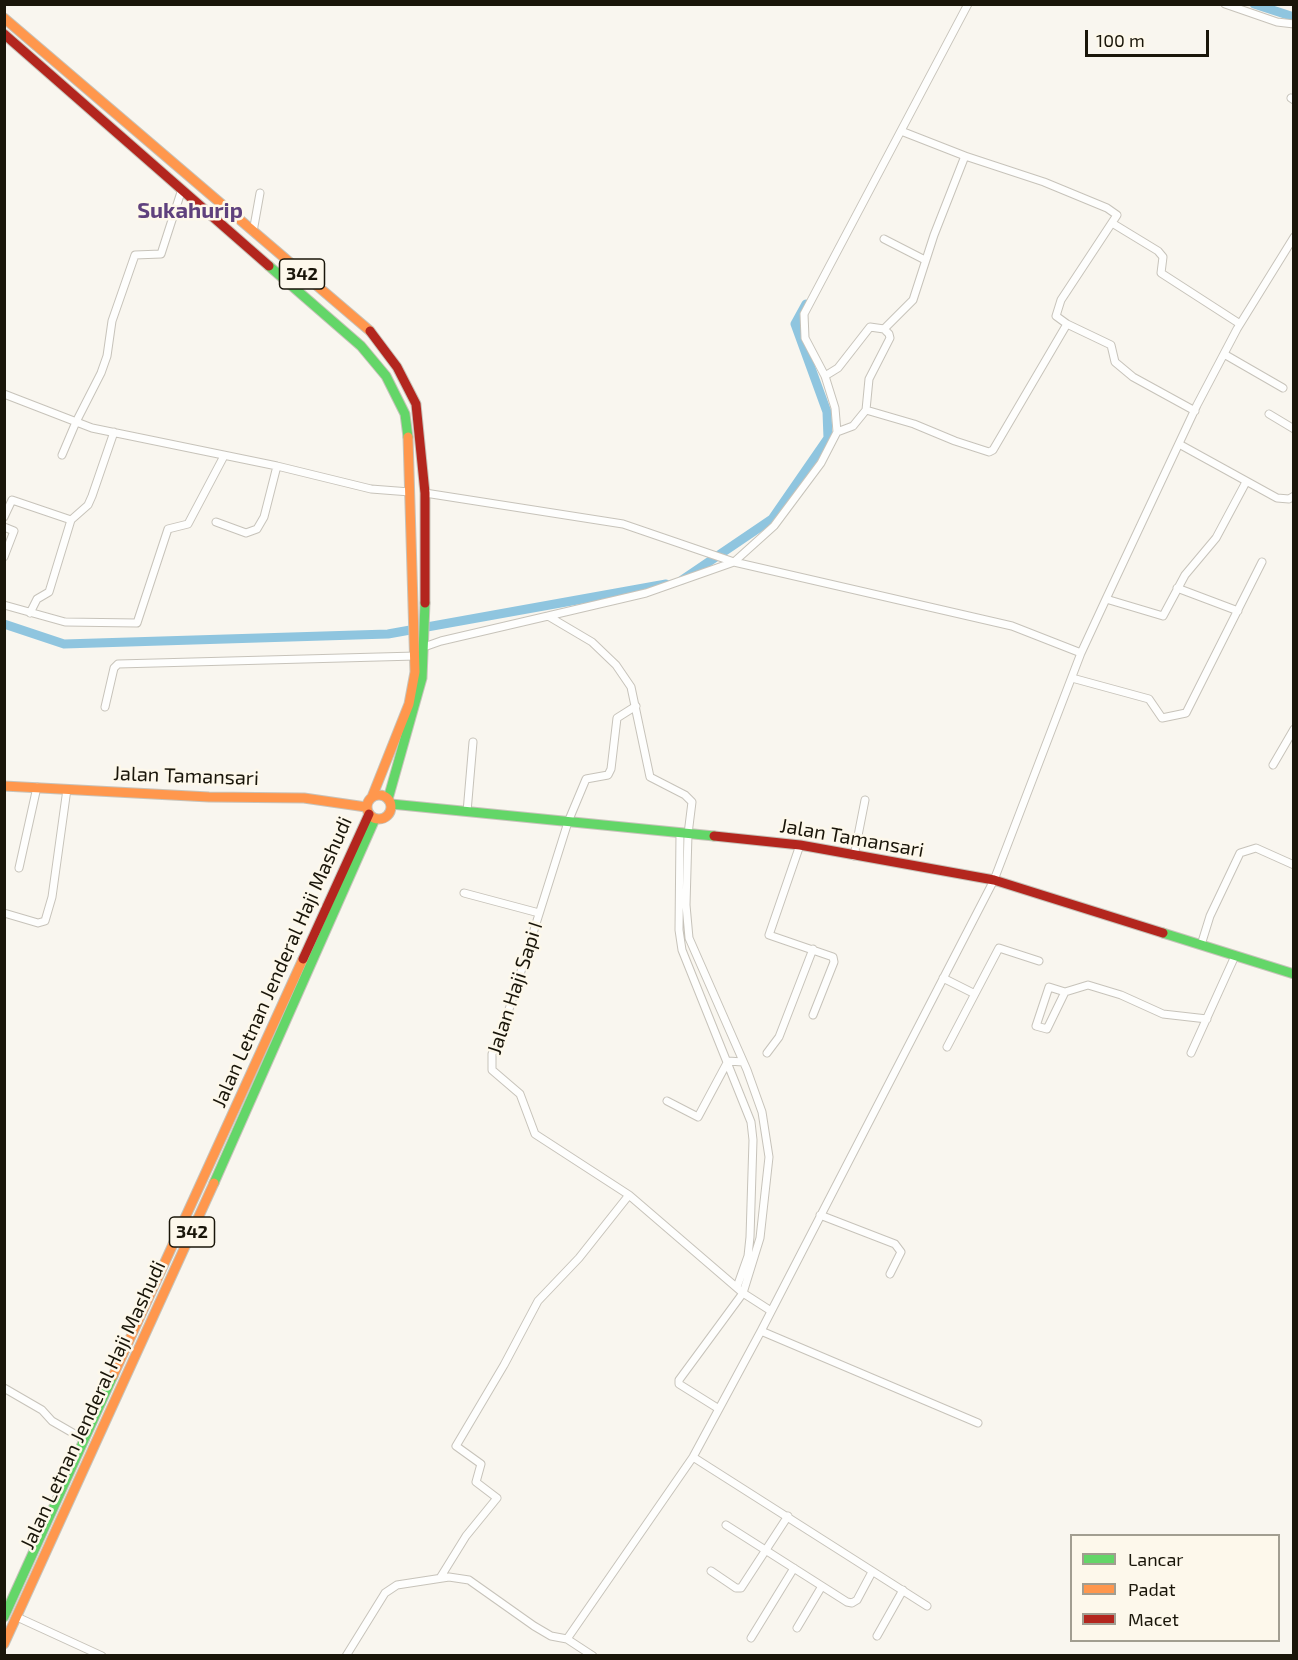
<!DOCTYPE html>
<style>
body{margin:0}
#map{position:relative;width:1298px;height:1660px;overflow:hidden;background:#f9f6ef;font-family:"Exo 2",sans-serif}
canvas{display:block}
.frame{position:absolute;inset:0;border:6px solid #1a160a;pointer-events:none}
.legend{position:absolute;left:1070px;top:1534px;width:210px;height:108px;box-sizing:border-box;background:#fdf8eb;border:2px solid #a29e91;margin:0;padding:8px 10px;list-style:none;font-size:18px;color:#1a160a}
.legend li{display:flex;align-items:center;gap:12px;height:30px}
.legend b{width:30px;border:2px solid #a29e91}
.scale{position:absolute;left:1085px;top:30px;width:124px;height:27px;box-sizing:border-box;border:3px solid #1a160a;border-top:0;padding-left:8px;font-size:18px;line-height:21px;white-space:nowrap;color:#1a160a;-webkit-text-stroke:4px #fdf8eb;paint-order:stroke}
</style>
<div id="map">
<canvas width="1298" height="1660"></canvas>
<div class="frame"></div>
<ul class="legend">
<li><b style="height:8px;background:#63d668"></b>Lancar</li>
<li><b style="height:8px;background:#ff974d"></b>Padat</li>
<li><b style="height:8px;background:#b3261e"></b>Macet</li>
</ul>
<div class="scale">100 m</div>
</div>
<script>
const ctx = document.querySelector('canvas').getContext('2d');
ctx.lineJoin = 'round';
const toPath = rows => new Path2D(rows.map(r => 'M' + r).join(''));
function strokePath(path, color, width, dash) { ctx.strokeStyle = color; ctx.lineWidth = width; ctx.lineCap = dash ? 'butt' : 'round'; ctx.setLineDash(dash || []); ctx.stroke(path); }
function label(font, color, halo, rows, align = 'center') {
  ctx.font = font + ' "Exo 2",sans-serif'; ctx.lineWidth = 5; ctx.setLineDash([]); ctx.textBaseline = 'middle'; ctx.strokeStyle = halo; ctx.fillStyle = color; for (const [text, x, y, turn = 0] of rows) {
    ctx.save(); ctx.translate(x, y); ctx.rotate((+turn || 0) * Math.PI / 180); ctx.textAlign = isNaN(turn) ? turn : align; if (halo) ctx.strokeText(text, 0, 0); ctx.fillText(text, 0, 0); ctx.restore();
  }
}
strokePath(toPath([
 [1254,4,1294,17],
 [682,580,772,519,828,438,827,412,795,324,806,304],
 [4,624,64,644,388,634,666,584]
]), '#8fc5df', 9);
const street = toPath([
 [1225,4,1277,22,1294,24],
 [1291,98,1294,100],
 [1112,223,1158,251,1163,257,1161,273,1240,324],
 [253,232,260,193],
 [884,239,925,260],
 [1067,324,1111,345,1115,362,1133,377,1195,411],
 [884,329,913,300,934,235,965,156],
 [1224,354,1283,388],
 [825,376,838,368,870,327,884,329,889,334,890,338,869,379,866,410,853,426,837,432],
 [4,394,92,428,277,466,371,489,410,492],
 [866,410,914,424,955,441,989,452,993,450,1067,324,1056,316,1061,300,1117,215,1107,208,1044,182,965,156,901,131],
 [1269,414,1294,429],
 [1179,444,1277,498,1289,499,1294,496],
 [62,455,76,422,101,373,107,356,112,321,135,255,161,254,182,189],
 [425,493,623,524,734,562,1012,626,1081,653],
 [4,517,12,500,71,520],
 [216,522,246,533,257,529,264,517,277,466],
 [4,527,14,531,4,557],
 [1177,588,1238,611],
 [1106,599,1163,616,1185,575,1216,538,1246,482],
 [4,605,65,622,137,623,168,529,188,524,224,456],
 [30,613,37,599,49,592,71,520,88,505,92,496,114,432],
 [548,616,646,593,734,562,774,526,821,463,837,432,835,408,825,376,805,338,804,314,968,4],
 [424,647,441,641,548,616,592,642,616,665,631,687,650,777,685,795,692,802,688,834,686,905,689,938,747,1070,762,1112,769,1157,760,1238,743,1293,679,1380,679,1384,719,1409],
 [1072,678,1149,699,1162,718,1186,713,1262,562],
 [636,706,617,718,611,769,608,775,586,779,568,822,506,1019,492,1054,492,1070,520,1094,535,1134,629,1195,743,1293,771,1311],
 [105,707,114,668,118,664,416,656],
 [1273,765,1294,729],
 [467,812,473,742],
 [680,833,679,930,682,950,751,1122,753,1140,750,1237,748,1256,737,1287],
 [800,845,769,935,833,957,834,962,813,1015],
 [854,856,865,800],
 [19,868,37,787],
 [464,893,539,913],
 [4,913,38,923,45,921,52,897,67,789],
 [1201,945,1210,916,1240,853,1256,848,1294,865],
 [943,978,973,993],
 [1065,992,1049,987,1036,1026,1047,1029,1065,992,1088,985,1121,995,1163,1014,1207,1019],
 [947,1047,999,948,1039,961],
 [767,1053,779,1037,813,949],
 [1191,1053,1235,956],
 [667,1101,698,1117,728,1061,743,1062],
 [820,1215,895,1244,901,1252,890,1274],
 [761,1331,978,1423],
 [4,1388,42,1410,52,1421,85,1440],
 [693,1457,927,1606],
 [726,1525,847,1602,852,1603,857,1600,872,1572],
 [711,1571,736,1588,741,1588,788,1516],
 [440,1578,466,1536,497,1498,476,1482,481,1464,456,1446,504,1365,538,1301,579,1258,629,1195],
 [17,1617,102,1656],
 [797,1628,822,1586],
 [877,1636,903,1590],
 [751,1638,794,1568],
 [567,1639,593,1656],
 [346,1656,385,1593,397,1585,449,1577,469,1580,534,1626,551,1636,567,1639,693,1457,761,1331,994,880,1081,653,1106,599,1197,405,1237,329,1294,237]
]);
const fast = toPath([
 [269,266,361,346,386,376,405,414,408,437],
 [388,799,422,678,425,603],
 [391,804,714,836],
 [1163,933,1294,974],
 [214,1183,375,819],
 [4,1617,113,1376]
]);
const slow = toPath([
 [4,18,370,331],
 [4,786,209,797,304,798,366,807],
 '367 807a12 12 0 1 1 24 0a12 12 0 1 1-24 0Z',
 [372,797,409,704,415,672,408,437],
 [113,1376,303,959],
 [4,1644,214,1183]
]);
const jam = toPath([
 [4,34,269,266],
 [370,331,397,367,416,404,425,493,425,603],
 [714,836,800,845,994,880,1163,933],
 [303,959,369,814]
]);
strokePath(street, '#c7c3ba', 9);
strokePath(fast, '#c7c3ba', 11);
strokePath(slow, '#c7c3ba', 11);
strokePath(jam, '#c7c3ba', 11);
strokePath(street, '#fefefd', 7);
strokePath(fast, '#63d668', 9);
strokePath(slow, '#ff974d', 9);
strokePath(jam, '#b3261e', 9);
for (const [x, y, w] of [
 [302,274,45],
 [192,1232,45]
]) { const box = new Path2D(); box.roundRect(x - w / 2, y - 15, w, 30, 4.5); ctx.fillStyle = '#fdf8eb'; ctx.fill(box); strokePath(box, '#1a160a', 1.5); }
label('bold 18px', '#1a160a', null, [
 ["342",302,274],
 ["342",192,1232]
]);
label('20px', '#1a160a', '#fdf8eb', [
 ["Jalan Tamansari",186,776,2],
 ["Jalan Tamansari",852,838,10],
 ["Jalan Letnan Jenderal Haji Mashudi",282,962,-66],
 ["Jalan Haji Sapi I",515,988,-72],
 ["Jalan Letnan Jenderal Haji Mashudi",93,1405,-65]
]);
label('bold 22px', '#5f417d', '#fdf8eb', [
 ["Sukahurip",190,211]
]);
</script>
